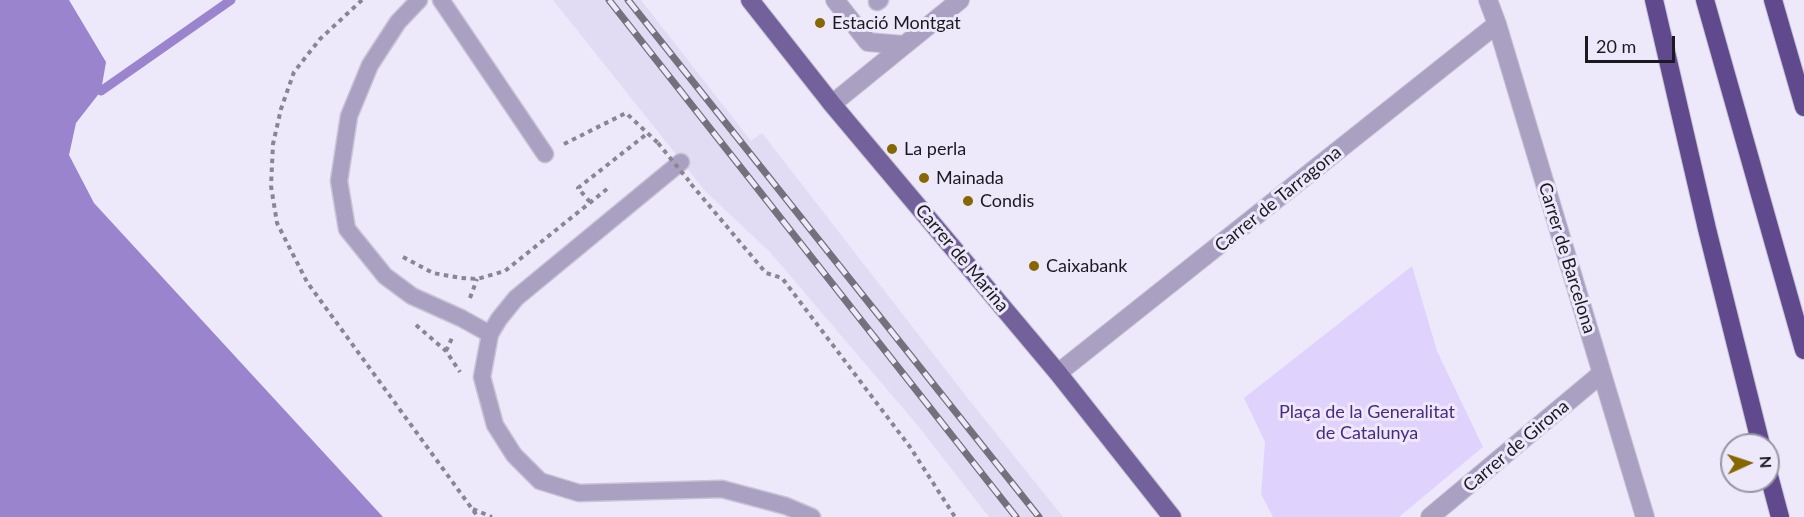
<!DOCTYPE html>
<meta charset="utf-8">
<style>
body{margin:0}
#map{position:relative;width:1804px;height:517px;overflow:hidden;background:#ede9fb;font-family:Lato,sans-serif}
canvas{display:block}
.north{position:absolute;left:1720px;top:433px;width:60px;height:60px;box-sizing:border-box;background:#ede9fb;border:2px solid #9996a3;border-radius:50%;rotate:87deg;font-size:16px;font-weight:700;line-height:24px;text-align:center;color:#1c1a20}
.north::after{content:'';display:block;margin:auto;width:21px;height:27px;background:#866701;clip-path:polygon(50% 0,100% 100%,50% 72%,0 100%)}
.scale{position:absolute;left:1585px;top:36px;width:90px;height:27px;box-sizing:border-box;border:3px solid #1c1a20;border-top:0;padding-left:8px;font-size:18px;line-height:21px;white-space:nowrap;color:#1c1a20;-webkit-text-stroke:4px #ede9fb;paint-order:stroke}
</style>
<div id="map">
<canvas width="1804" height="517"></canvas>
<div class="north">N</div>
<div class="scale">20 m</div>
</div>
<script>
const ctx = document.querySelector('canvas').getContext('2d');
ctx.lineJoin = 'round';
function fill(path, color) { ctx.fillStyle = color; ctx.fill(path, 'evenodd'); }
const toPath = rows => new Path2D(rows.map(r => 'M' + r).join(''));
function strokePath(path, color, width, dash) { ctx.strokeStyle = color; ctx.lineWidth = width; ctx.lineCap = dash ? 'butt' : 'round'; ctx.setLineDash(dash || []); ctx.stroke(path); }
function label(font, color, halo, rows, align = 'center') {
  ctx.font = font + ' Lato,sans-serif'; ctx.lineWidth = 6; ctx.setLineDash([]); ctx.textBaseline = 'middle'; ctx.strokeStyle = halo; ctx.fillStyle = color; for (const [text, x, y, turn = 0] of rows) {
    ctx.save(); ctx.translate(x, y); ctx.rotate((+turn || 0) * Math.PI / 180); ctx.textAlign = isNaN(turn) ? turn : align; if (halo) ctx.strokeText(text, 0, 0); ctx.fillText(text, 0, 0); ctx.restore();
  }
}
fill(toPath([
 [553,0,641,0,751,141,762,133,966,396,1063,517,989,517,919,427,770,252,706,192]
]), '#e1dbf4');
fill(toPath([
 [1412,266,1437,351,1483,447,1399,517,1273,517,1261,494,1265,442,1244,398]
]), '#dfd3fe');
fill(toPath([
 [0,0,69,0,106,62,101,91,76,123,69,155,94,203,383,517,0,517]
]), '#9a84cd');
strokePath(toPath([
 [101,91,231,0]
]), '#9a84cd', 9);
const lane = toPath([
 [419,0,398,22,370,65,349,116,339,181,347,229,385,276,412,296,461,318,490,334],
 [441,0,545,154],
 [877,2,880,0],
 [681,162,516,298,499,319,490,334,482,377,495,425,514,455,540,481,579,493,722,489,786,506,812,517]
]);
const street = toPath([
 [835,0,868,42,904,45],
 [1488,0,1497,24,1645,517],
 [832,104,960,0],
 [1058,373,1497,24],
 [1430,517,1601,374]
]);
const primary = toPath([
 [750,0,832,104,1058,373,1172,517]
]);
const highway = toPath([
 [1654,0,1707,229,1761,445],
 [1705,0,1804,350],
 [1773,0,1804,107],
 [1768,472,1780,517]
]);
strokePath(lane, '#c7c4d4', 19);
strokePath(street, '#c7c4d4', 20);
strokePath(primary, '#c7c4d4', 20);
strokePath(highway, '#c7c4d4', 20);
strokePath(toPath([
 [362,0,320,39,294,72,281,109,273,144,271,186,277,223,307,282,478,517],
 [564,144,626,113,658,143],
 [691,184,766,273,782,278,910,447,955,517],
 [590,202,578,188,648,133],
 [403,257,433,273,461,278,477,279,505,271,607,189],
 [470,298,477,279],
 [416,325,446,351,460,372],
 [446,351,452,338],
 [473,509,492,517]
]), '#898692', 4, [4.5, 4.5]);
strokePath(lane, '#a9a0c2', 16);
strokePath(street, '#a9a0c2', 18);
strokePath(primary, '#73619c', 18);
strokePath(highway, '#60498d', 18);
const rail = toPath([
 [609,0,1016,517],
 [628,0,1039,517]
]);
strokePath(rail, '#74717c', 7);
strokePath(rail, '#ede9fb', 4.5, [14]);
strokePath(toPath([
 [658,143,689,181]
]), '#898692', 4, [4.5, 4.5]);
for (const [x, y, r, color] of [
 [820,23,6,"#866701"],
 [892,149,6,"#866701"],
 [924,178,6,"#866701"],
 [968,201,6,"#866701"],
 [1034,266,6,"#866701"]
]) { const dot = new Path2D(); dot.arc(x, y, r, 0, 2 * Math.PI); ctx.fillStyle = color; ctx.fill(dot); strokePath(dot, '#ede9fb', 2); }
label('18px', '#1c1a20', '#ede9fb', [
 ["Estació Montgat",832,23],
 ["La perla",904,149],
 ["Mainada",936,178],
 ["Condis",980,201],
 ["Caixabank",1046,266]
], 'left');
label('18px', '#1c1a20', '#ede9fb', [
 ["Carrer de Tarragona",1278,199,-39],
 ["Carrer de Marina",962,258,50],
 ["Carrer de Barcelona",1567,258,73],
 ["Carrer de Girona",1516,446,-40]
]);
label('18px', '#4b297f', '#ede9fb', [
 ["Plaça de la Generalitat",1367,412],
 ["de Catalunya",1367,433]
]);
</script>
